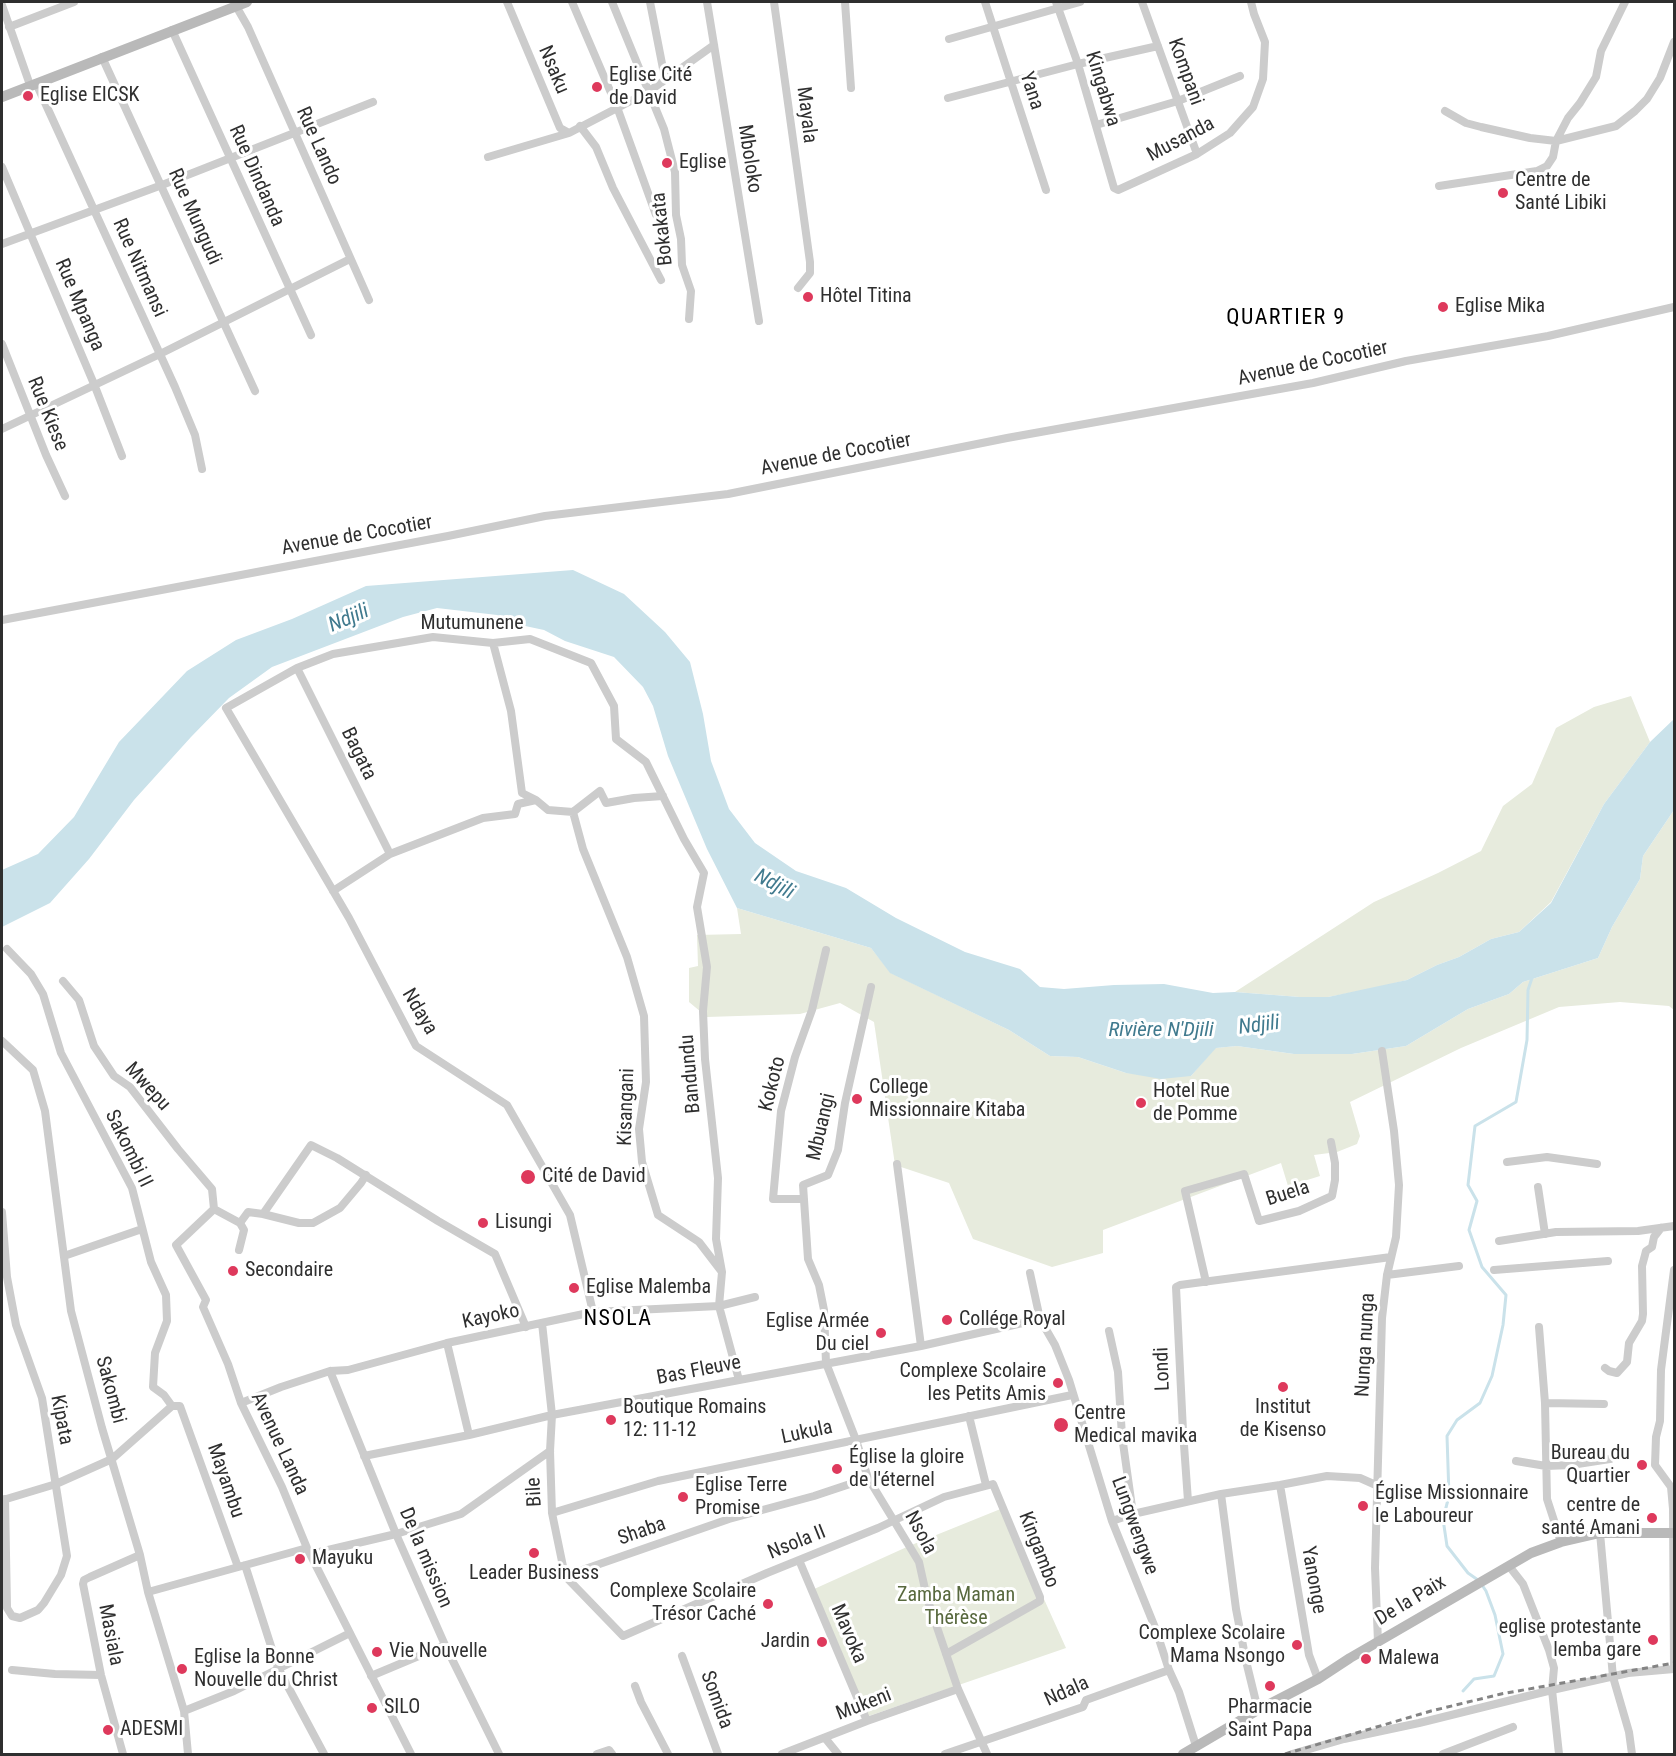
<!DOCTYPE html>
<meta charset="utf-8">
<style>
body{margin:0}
#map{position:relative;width:1676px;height:1756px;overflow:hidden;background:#fff;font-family:"Roboto Condensed",sans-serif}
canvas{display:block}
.frame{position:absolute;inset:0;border:3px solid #2f2f2f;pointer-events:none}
</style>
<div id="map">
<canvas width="1676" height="1756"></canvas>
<div class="frame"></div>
</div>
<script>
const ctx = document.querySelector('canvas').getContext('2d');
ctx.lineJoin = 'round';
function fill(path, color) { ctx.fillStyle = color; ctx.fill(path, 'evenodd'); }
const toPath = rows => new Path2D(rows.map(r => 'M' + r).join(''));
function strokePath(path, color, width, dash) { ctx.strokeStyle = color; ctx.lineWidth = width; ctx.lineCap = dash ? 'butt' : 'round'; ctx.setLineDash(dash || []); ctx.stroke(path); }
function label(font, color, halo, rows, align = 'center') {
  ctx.font = font + ' "Roboto Condensed",sans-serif'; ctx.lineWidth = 6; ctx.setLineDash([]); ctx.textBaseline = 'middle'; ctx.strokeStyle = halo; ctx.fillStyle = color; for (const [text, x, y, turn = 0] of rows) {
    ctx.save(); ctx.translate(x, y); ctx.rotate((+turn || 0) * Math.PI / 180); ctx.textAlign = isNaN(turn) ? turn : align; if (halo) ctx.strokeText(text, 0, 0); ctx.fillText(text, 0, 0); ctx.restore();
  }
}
fill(toPath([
 [1631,696,1650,742,1604,804,1551,902,1519,932,1491,939,1459,957,1437,965,1407,980,1375,988,1328,997,1300,997,1235,992,1374,902,1438,873,1481,851,1503,806,1532,784,1556,728,1594,707],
 [1674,810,1674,1010,1669,1006,1620,1002,1559,1007,1461,1048,1350,1102,1360,1136,1357,1144,1337,1152,1314,1155,1320,1176,1288,1186,1281,1163,1103,1230,1103,1253,1052,1267,973,1239,949,1183,895,1165,874,1022,840,1003,800,1014,707,1017,689,1002,689,968,698,966,697,935,741,934,737,908,871,948,891,973,1009,1030,1050,1056,1078,1057,1126,1073,1191,1076,1215,1048,1237,1046,1294,1054,1352,1054,1406,1046,1468,1009,1509,994,1523,982,1598,958,1612,927,1640,879,1643,856],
 [1003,1508,1066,1648,866,1717,812,1590,909,1546]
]), '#e7ebdd');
fill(toPath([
 [573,570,624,594,665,632,690,662,703,714,711,761,729,809,755,843,796,871,846,888,896,918,965,952,1020,969,1040,987,1064,989,1114,985,1164,984,1213,993,1235,992,1300,997,1328,997,1407,980,1437,965,1459,957,1491,939,1519,932,1551,903,1604,804,1650,742,1674,719,1674,810,1643,856,1640,879,1612,927,1598,958,1523,982,1509,994,1468,1009,1406,1046,1352,1054,1294,1054,1237,1046,1216,1048,1191,1076,1161,1079,1126,1073,1078,1057,1050,1056,1009,1030,890,973,871,948,737,908,707,849,668,756,653,706,643,687,614,657,565,641,544,630,511,623,497,615,437,608,403,617,272,667,229,698,191,737,134,800,89,859,50,903,2,927,2,870,38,854,74,817,119,742,187,671,236,640,292,619,366,586]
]), '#cae2ea');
strokePath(toPath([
 [1478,1580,1468,1573,1447,1546,1443,1519,1449,1496,1447,1436,1457,1420,1480,1403,1492,1376,1503,1325,1506,1295,1482,1267,1469,1230,1477,1201,1468,1185,1475,1126,1516,1102,1527,1040,1528,990,1532,978],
 [1463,1691,1474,1679,1494,1676,1503,1654,1495,1615,1486,1591,1482,1585]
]), '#cae2ea', 3);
strokePath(toPath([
 [507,2,560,128,569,133,648,92,714,45],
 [572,2,617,107,656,215],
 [612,2,664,129,675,172,676,215,681,239,682,265,691,291,689,319],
 [650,2,665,79],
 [707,2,759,321],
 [774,2,810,262,810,273,798,288],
 [845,2,851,88],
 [985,2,1046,190],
 [1056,2,1078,64,1114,188,1118,190,1197,154,1230,133,1253,107,1263,79,1265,42,1254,14,1251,2],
 [1142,2,1197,154],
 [2,5,30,85],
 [236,6,248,27,369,300],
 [9,27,74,2],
 [172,30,311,335],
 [949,39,1080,2],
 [102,57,255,391],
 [36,83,175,387,195,435,202,469],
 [948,98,1078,64,1158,46],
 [1445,111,1466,123,1481,127,1530,138,1556,141,1568,118,1580,103,1596,77,1601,51,1625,2],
 [1096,125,1178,101,1240,76],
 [580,126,596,147,613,188,661,280],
 [488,157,569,133],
 [2,167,94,384,122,456],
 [1439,186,1537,171,1547,166,1553,157,1556,141,1616,126,1635,111,1647,99,1660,78,1674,42],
 [2,244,162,185,373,102],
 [2,344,46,455,65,496],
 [2,429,160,354,350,259],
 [2,620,448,536,545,516,728,494,1007,438,1313,383,1406,361,1548,336,1674,307],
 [493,643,511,711,522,793,536,800],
 [297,668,390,854],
 [573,812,583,849,627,957,644,1016,646,1082,639,1129,642,1162,658,1215,699,1242,722,1272,719,1306,739,1380],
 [333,891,390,854,483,818,515,814,518,804,536,800,548,810,573,812,600,791,606,803,634,798,663,796],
 [7,949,31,974,43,994,61,1053,132,1188,151,1262,166,1295,167,1321,155,1353,153,1387,164,1395,172,1406],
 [63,981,79,1000,94,1046,114,1076,130,1087,178,1149,212,1189,214,1209],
 [871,987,845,1103,838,1150,828,1175,803,1185,808,1259,819,1285,824,1310,826,1363,856,1440,868,1478,919,1562,927,1598,958,1689,987,1754],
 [2,1041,33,1070,45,1111,71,1311,102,1428,140,1555,148,1592,184,1711,188,1754],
 [1507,1162,1547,1157,1597,1164],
 [897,1164,921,1346],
 [1538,1187,1545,1234],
 [804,1199,773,1199,781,1111,795,1057,812,1010,826,950],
 [2,1212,7,1277,16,1325,42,1398,67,1556,61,1575,44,1603,38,1610,20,1618,12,1616,7,1608,5,1499],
 [263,1214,299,1223,313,1223,340,1208,361,1183,366,1175],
 [240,1223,248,1212,263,1214,311,1145,337,1158,438,1221,495,1254,526,1327],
 [1499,1241,1556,1232,1638,1231,1674,1226],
 [239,1250,244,1230,240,1223,214,1209,176,1245,206,1300,203,1307,228,1364,241,1403,282,1487,307,1548,411,1754],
 [64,1256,142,1229],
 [1494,1270,1608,1261],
 [1030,1273,1040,1319,1055,1345,1069,1380,1112,1521,1156,1630,1169,1670,1179,1692,1196,1746],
 [1387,1275,1459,1266],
 [1206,1282,1185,1191,1244,1174,1259,1221,1299,1211,1332,1196,1335,1180,1335,1163,1331,1142],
 [593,1312,570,1215,507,1105,416,1046,349,918,226,708,297,668,333,654,433,637,493,643,530,639,591,663,614,706,616,739,646,762,684,839,704,873,697,907,707,967,703,1011,705,1059,718,1178,716,1239,722,1272],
 [542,1323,552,1415,550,1451,552,1513,565,1576,623,1636,767,1573,878,1528,944,1497,993,1484,1040,1597,1040,1601,946,1654],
 [1539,1327,1545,1403,1547,1499,1561,1542],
 [1109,1331,1118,1372,1122,1436,1133,1514],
 [447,1343,469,1435],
 [1605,1368,1609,1371,1617,1373,1627,1362,1629,1343,1642,1321,1643,1314,1642,1266,1645,1255,1646,1251,1652,1247,1654,1237,1661,1228],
 [330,1371,396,1534,445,1645,499,1754],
 [241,1403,281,1387,330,1371,348,1370,447,1343,593,1312,719,1306,755,1297],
 [1545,1403,1604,1404],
 [969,1416,986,1485],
 [364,1456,469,1435,552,1415,921,1346,1040,1319],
 [1516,1461,1546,1466,1571,1465,1610,1459],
 [1280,1485,1309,1655,1318,1679],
 [1221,1494,1236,1609,1246,1661,1258,1710],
 [3,1500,56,1484,112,1459,172,1406,180,1406,238,1567],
 [1188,1501,1183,1431,1176,1287,1180,1285,1391,1257],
 [552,1513,658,1481,1072,1395],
 [1112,1521,1133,1514,1221,1494,1280,1485,1327,1476,1360,1478,1378,1486],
 [1600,1533,1613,1677,1629,1732,1632,1754],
 [311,1554,396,1534,461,1514,550,1451],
 [799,1560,867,1721],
 [245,1565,278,1668,324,1754],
 [1509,1566,1523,1584,1549,1650,1554,1668,1552,1690,1559,1754],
 [565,1576,729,1519,814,1496,868,1478],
 [148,1592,307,1548],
 [1378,1642,1375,1568,1382,1318,1387,1275,1396,1237,1399,1185,1394,1131,1382,1051],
 [682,1656,718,1754],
 [1674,1669,1673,1509,1671,1487,1655,1465,1656,1437,1660,1421,1661,1370,1674,1270],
 [12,1670,55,1674,101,1675],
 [371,1676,445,1645],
 [635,1686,641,1702,668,1754],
 [184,1711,234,1691,350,1633],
 [825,1738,838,1754],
 [123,1754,101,1675,83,1584,84,1580,90,1577,140,1555],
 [597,1754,609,1750,612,1754],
 [782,1754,867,1721,958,1689],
 [945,1754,1083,1707,1086,1700,1169,1670],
 [1292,1754,1344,1739,1419,1723,1552,1690,1628,1673,1674,1669],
 [1443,1754,1513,1727]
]), '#ccc', 8);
strokePath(toPath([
 [2,97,247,2],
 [1183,1754,1258,1710,1318,1679,1350,1658,1531,1553,1561,1542,1600,1533,1674,1533]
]), '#b9b9b9', 10);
strokePath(toPath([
 [1285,1754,1431,1711,1501,1694,1674,1663]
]), '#848484', 3, [6, 4.5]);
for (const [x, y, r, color] of [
 [597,87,6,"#de395c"],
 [28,96,6,"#de395c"],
 [667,163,6,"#de395c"],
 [1503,193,6,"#de395c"],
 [808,297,6,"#de395c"],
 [1443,307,6,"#de395c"],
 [857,1099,6,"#de395c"],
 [1141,1103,6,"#de395c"],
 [528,1177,8,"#de395c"],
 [483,1223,6,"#de395c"],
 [233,1271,6,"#de395c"],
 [574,1288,6,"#de395c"],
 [947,1320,6,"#de395c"],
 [881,1333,6,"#de395c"],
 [1058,1383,6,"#de395c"],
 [1283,1387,6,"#de395c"],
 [611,1420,6,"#de395c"],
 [1061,1425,8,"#de395c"],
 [1642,1465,6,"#de395c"],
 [837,1469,6,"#de395c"],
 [683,1497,6,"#de395c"],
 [1363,1506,6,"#de395c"],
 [1652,1518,6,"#de395c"],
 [534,1553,6,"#de395c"],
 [300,1559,6,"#de395c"],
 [768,1604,6,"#de395c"],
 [1653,1640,6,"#de395c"],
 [822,1642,6,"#de395c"],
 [1297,1645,6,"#de395c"],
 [377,1652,6,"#de395c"],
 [1366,1659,6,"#de395c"],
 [182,1669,6,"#de395c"],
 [1270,1686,6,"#de395c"],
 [372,1708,6,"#de395c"],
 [108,1730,6,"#de395c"]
]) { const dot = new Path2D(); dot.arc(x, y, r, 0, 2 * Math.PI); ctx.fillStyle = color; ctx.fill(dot); strokePath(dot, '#fff', 2); }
label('20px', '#2f2f2f', '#fff', [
 ["Nsaku",553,70,67],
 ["Kompani",1185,72,70],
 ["Kingabwa",1102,89,73],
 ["Yana",1031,91,72],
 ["Mayala",806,115,83],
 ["Musanda",1181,140,-28],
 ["Rue Lando",318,146,66],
 ["Mboloko",749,159,81],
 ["Rue Dindanda",256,176,66],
 ["Rue Mungudi",194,217,66],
 ["Bokakata",663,229,-96],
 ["Rue Nitmansi",139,268,66],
 ["Rue Mpanga",79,305,67],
 ["Avenue de Cocotier",1313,364,-12],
 ["Rue Kiese",47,414,68],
 ["Avenue de Cocotier",836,455,-11],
 ["Avenue de Cocotier",357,536,-10],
 ["Mutumunene",472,624],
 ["Bagata",358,754,64],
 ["Ndaya",419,1012,59],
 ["Bandundu",691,1074,-95],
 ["Kokoto",773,1084,-76],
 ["Mwepu",147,1087,48],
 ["Kisangani",627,1107,-88],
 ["Mbuangi",822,1127,-77],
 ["Sakombi II",128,1149,64],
 ["Buela",1288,1194,-18],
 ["Kayoko",491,1317,-12],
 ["Nunga nunga",1366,1345,-87],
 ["Londi",1163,1369,-92],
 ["Bas Fleuve",699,1371,-11],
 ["Sakombi",110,1390,75],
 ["Kipata",61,1420,79],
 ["Lukula",807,1433,-12],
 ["Avenue Landa",279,1444,65],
 ["Mayambu",225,1481,71],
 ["Bile",535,1492,-93],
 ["Lungwengwe",1134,1526,70],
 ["Shaba",642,1532,-19],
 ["Nsola",920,1533,62],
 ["Nsola II",797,1543,-22],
 ["Kingambo",1038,1550,69],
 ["De la mission",425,1558,67],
 ["Yanonge",1313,1580,80],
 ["De la Paix",1411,1601,-31],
 ["Mavoka",848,1634,67],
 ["Masiala",110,1635,79],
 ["Ndala",1067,1692,-24],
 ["Somida",716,1700,70],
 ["Mukeni",864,1705,-21]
]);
label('20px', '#2f2f2f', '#fff', [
 ["Eglise Cité",609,76],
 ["de David",609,99],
 ["Eglise EICSK",40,96],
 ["Eglise",679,163],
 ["Centre de",1515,181],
 ["Santé Libiki",1515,204],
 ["Hôtel Titina",820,297],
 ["Eglise Mika",1455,307],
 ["College",869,1088],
 ["Missionnaire Kitaba",869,1111],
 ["Hotel Rue",1153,1092],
 ["de Pomme",1153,1115],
 ["Cité de David",542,1177],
 ["Lisungi",495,1223],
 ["Secondaire",245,1271],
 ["Eglise Malemba",586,1288],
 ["Collége Royal",959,1320],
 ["Eglise Armée",869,1322,"right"],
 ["Du ciel",869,1345,"right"],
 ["Complexe Scolaire",1046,1372,"right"],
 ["les Petits Amis",1046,1395,"right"],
 ["Boutique Romains",623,1408],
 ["12: 11-12",623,1431],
 ["Institut",1283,1408,"center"],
 ["de Kisenso",1283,1431,"center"],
 ["Centre",1074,1414],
 ["Medical mavika",1074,1437],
 ["Bureau du",1630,1454,"right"],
 ["Quartier",1630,1477,"right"],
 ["Église la gloire",849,1458],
 ["de l'éternel",849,1481],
 ["Eglise Terre",695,1486],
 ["Promise",695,1509],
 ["Église Missionnaire",1375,1494],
 ["le Laboureur",1375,1517],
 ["centre de",1640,1506,"right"],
 ["santé Amani",1640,1529,"right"],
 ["Mayuku",312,1559],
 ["Leader Business",534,1574,"center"],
 ["Complexe Scolaire",756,1592,"right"],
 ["Trésor Caché",756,1615,"right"],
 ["eglise protestante",1641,1628,"right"],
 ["lemba gare",1641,1651,"right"],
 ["Complexe Scolaire",1285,1634,"right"],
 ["Mama Nsongo",1285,1657,"right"],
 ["Jardin",810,1642,"right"],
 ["Vie Nouvelle",389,1652],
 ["Eglise la Bonne",194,1658],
 ["Nouvelle du Christ",194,1681],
 ["Malewa",1378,1659],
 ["SILO",384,1708],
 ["Pharmacie",1270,1708,"center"],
 ["Saint Papa",1270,1731,"center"],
 ["ADESMI",120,1730]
], 'left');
label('20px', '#58693e', '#fff', [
 ["Zamba Maman",956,1596],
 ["Thérèse",956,1619]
]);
label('italic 21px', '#407a8e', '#fff', [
 ["Ndjili",349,619,-23],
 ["Ndjili",774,885,28],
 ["Ndjili",1259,1026,-7],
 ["Rivière N'Djili",1161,1031]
]);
ctx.letterSpacing = '1.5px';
label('22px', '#000', '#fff', [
 ["QUARTIER 9",1286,318],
 ["NSOLA",618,1319]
]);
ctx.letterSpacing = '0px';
</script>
